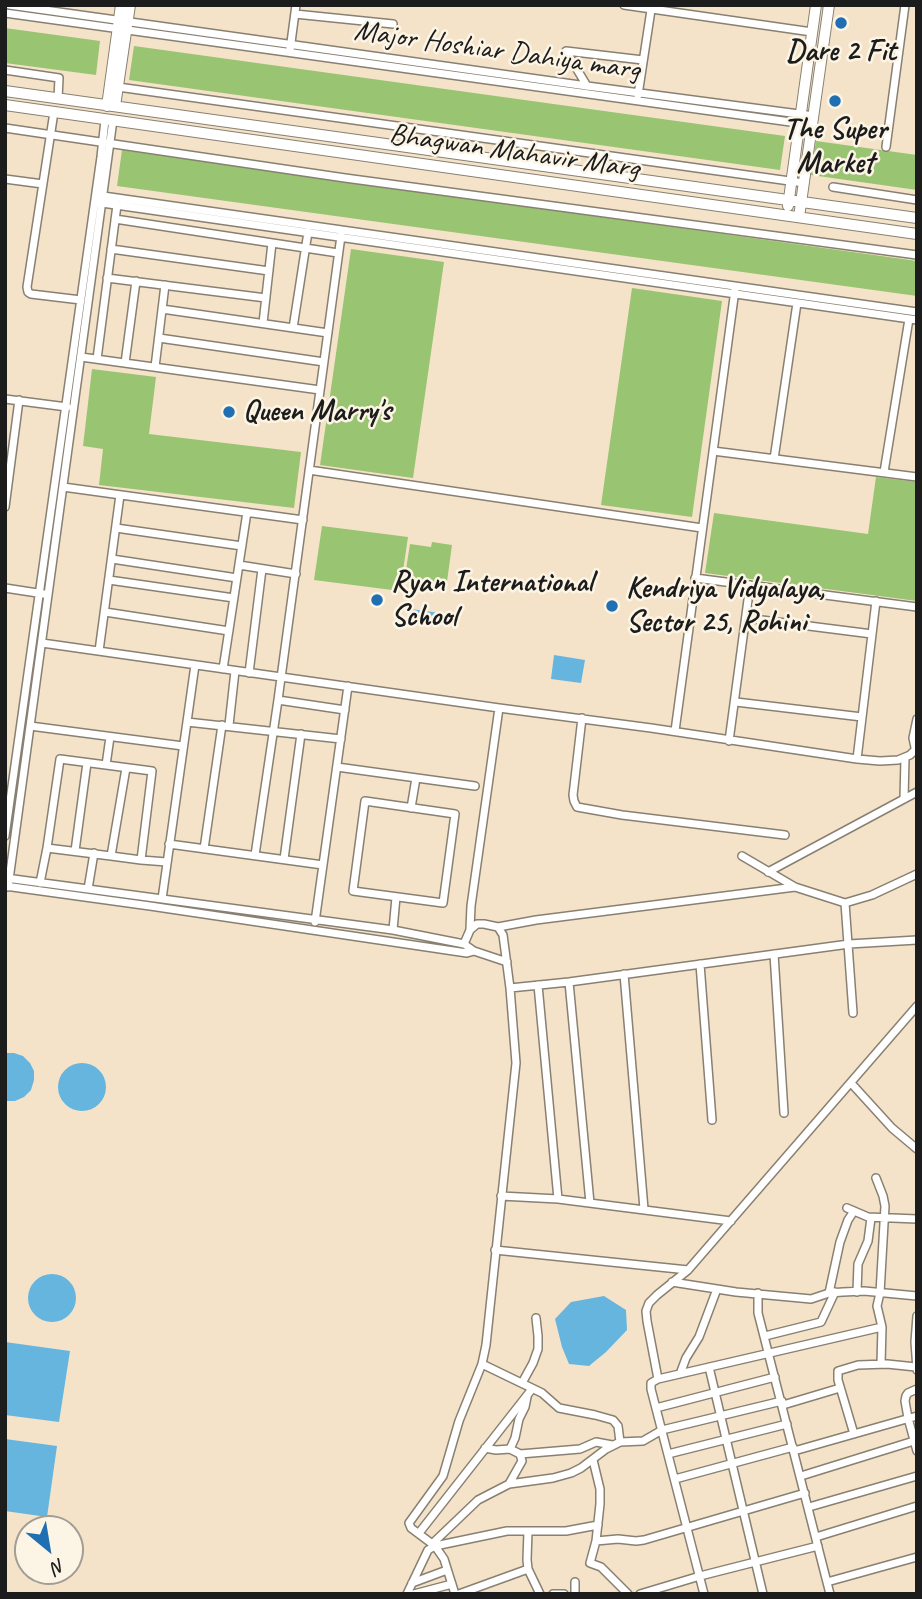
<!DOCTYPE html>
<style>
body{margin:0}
#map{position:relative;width:922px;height:1599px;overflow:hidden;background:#f5e3c9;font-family:Caveat,sans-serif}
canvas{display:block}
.frame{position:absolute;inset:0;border:7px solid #1c1c1c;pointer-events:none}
.north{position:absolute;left:14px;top:1515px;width:70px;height:70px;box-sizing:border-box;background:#fcf5e5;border:2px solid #a29e95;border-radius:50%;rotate:150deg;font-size:19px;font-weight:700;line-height:28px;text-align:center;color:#1c1c1c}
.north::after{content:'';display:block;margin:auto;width:24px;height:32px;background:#1f6fb2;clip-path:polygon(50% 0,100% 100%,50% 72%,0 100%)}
</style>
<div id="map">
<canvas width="922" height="1599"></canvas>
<div class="frame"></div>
<div class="north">N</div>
</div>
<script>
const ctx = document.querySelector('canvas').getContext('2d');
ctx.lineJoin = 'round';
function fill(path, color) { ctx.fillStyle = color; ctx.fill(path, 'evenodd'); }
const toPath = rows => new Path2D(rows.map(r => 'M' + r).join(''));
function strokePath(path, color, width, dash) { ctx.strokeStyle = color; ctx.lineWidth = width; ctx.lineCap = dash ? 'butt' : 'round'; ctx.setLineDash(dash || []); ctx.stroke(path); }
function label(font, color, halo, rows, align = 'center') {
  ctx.font = font + ' Caveat,sans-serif'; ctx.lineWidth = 5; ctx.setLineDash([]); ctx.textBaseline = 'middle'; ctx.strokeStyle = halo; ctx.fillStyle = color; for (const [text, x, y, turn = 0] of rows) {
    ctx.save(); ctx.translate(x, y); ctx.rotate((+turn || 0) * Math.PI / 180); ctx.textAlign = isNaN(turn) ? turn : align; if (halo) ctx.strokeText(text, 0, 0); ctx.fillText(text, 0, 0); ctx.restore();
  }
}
fill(toPath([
 [5,28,100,41,96,75,5,63],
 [134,46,785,136,780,170,129,80],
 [816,141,917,155,917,190,811,175],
 [122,150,917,261,917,296,117,186],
 [351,249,444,262,413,478,320,465],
 [632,288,722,301,692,517,601,505],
 [92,369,156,377,149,434,301,452,294,508,99,485,103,449,83,446],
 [876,477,917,482,917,601,705,573,714,513,868,534],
 [322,526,408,537,400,591,314,580],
 [432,542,452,545,446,589,404,582,410,544,431,547]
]), '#99c471');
fill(toPath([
 [411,609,440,613,438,627,409,623],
 [554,655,585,660,581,683,551,679],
 [5,1053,14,1053,23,1056,30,1063,34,1071,34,1080,31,1090,24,1097,15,1101,5,1101],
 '58 1087a24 24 0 1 1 48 0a24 24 0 1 1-48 0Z',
 '28 1298a24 24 0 1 1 48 0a24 24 0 1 1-48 0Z',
 [604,1296,626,1310,627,1330,606,1352,589,1366,569,1364,562,1347,555,1319,571,1302],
 [5,1342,70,1351,59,1422,5,1415],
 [5,1439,57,1446,47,1517,5,1511]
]), '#65b5df');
const street = toPath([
 [9,5,587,86,814,116],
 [624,5,812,32],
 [5,13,812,125],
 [295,14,393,24],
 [290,50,296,5],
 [5,70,59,78,58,99],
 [587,86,566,51,643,60],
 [118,87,804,183],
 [638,95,651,10],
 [54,112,27,287,28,292,31,294,81,300],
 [5,128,345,178,917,255],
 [886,147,905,5],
 [5,179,43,184],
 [833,187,917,200],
 [96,195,917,312],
 [95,202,917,320],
 [115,219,338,253],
 [111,249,269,271],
 [107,278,266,298],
 [162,309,328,333],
 [263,323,272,243],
 [293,328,308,232],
 [159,338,324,362],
 [81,357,320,390],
 [97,359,117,205],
 [125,363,136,281],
 [155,367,165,285],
 [5,399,67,407],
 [713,451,917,477],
 [774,459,797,303],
 [309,470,702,528],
 [884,472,909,319],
 [63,487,303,520],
 [5,507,19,400],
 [116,528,242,546],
 [112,559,237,578],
 [239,565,296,574],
 [695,578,917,607],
 [109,580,234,598],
 [5,588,44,594],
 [105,612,229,631],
 [746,618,872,634],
 [42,643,499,708,651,728,857,759,880,761,898,760,910,755,917,748],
 [99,651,120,495],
 [223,669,247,512],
 [249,673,262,569],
 [278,700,345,710],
 [736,702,862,717],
 [582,718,573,795,574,801,577,807,622,815,785,835],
 [187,722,341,739],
 [229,725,235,671],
 [30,726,183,746],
 [675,731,735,290],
 [729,741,750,585],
 [916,752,913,738,917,719],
 [857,759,876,601],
 [106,765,110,737],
 [337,767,475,786],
 [904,799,905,758],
 [365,801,455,814,443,903,353,891,365,801],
 [411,808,416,778],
 [5,836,101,157,105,120],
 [169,844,323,865],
 [204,849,222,725],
 [75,851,87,763],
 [255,855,278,700,341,236],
 [111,856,126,768],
 [742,856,795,887,845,903,872,895,917,874],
 [284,859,301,734],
 [141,860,152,771,60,759,47,848,111,856,141,860,167,862],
 [768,872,917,792],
 [6,878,393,930,464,944,474,951,507,962],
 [40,883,47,848],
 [5,886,150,906,467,953,474,951],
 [8,887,113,120],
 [88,889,94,853],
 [162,899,195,665],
 [845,903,853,1013],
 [315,922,348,686],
 [498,927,536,920,795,887],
 [470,929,471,906,499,708],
 [393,930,396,897],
 [774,954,784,1113],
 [700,964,712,1120],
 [624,974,644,1209],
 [569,982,590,1203],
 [538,985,558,1199],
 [510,988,569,982,849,944,917,940],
 [851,1083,892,1128,917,1149],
 [876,1178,883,1196,885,1206,880,1293,877,1306,882,1327,881,1364],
 [501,1196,558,1199,731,1221],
 [847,1208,868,1217,917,1219],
 [495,1250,688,1270],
 [672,1282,736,1292,811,1299,829,1293,843,1292,864,1291,917,1296],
 [857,1292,858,1264,868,1241,871,1218],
 [758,1293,758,1313,830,1594],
 [829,1293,840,1242,848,1220,854,1211],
 [765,1336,821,1322,835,1292],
 [482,1364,542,1393,559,1408,595,1415,613,1420,618,1426,620,1442],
 [709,1367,763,1594],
 [917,1370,915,1342,917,1316],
 [680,1374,686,1358,699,1337,717,1289],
 [658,1379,647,1321,646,1311,649,1303,657,1295,688,1270,917,1006],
 [522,1383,533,1363,538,1349,538,1336,536,1318],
 [917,1389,908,1393,906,1396,905,1401,908,1418,917,1451],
 [783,1405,840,1388],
 [656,1408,775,1377],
 [854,1434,838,1380,838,1371,858,1365,887,1364,916,1367],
 [485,1448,496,1450,510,1449,520,1454,522,1461,509,1484],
 [510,1449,515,1438,519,1419,525,1407,527,1397],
 [794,1451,917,1416],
 [520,1454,580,1449,596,1442,612,1445],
 [668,1454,787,1424],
 [593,1460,600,1489,600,1504,596,1541,590,1563,601,1567,628,1594],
 [801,1476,917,1440],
 [675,1479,793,1447],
 [809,1507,917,1476],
 [528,1531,527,1560,528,1569,540,1594],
 [419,1533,532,1389],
 [816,1537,917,1506],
 [596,1541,618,1539,636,1541,644,1540,805,1493],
 [433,1543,478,1500,509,1484,553,1478,571,1473,581,1468,606,1449,620,1442,643,1441,662,1430,782,1401],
 [827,1582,917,1557],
 [412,1583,447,1570],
 [407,1594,428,1550,435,1546,507,1531,566,1531,598,1525],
 [414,1594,452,1584],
 [455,1594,444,1559,435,1546,411,1528,409,1523,443,1476,459,1421,482,1364,486,1345,516,1063,510,988,503,935,498,927,484,924,477,924,470,930,464,944],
 [459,1594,528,1569],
 [553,1594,564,1594],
 [575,1594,575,1582],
 [640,1594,700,1576,818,1546],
 [704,1594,651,1389,651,1383,658,1379,882,1327]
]);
const secondary = toPath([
 [5,91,917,218],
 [5,105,917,234],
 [107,106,121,5],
 [115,106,130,5],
 [788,206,816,5],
 [799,217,829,5]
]);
strokePath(street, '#888072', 10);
strokePath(secondary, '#888072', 12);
strokePath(street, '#fff', 7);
strokePath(secondary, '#fff', 10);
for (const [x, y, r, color] of [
 [841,23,7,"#1f6fb2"],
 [835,101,7,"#1f6fb2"],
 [229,412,7,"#1f6fb2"],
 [377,600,7,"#1f6fb2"],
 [612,606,7,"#1f6fb2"]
]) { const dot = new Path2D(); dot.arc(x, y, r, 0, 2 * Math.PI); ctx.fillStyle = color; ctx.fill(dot); strokePath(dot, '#fcf5e5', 2.5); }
label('30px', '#1c1c1c', '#fcf5e5', [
 ["Major Hoshiar Dahiya marg",497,51,8],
 ["Bhagwan Mahavir Marg",514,152,8]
]);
label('bold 30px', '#1c1c1c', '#fcf5e5', [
 ["Dare 2 Fit",841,52,"center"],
 ["The Super",835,130,"center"],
 ["Market",835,164,"center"],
 ["Queen Marry's",243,412],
 ["Ryan International",391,583],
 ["School",391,617],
 ["Kendriya Vidyalaya,",626,589],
 ["Sector 25, Rohini",626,623]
], 'left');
</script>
